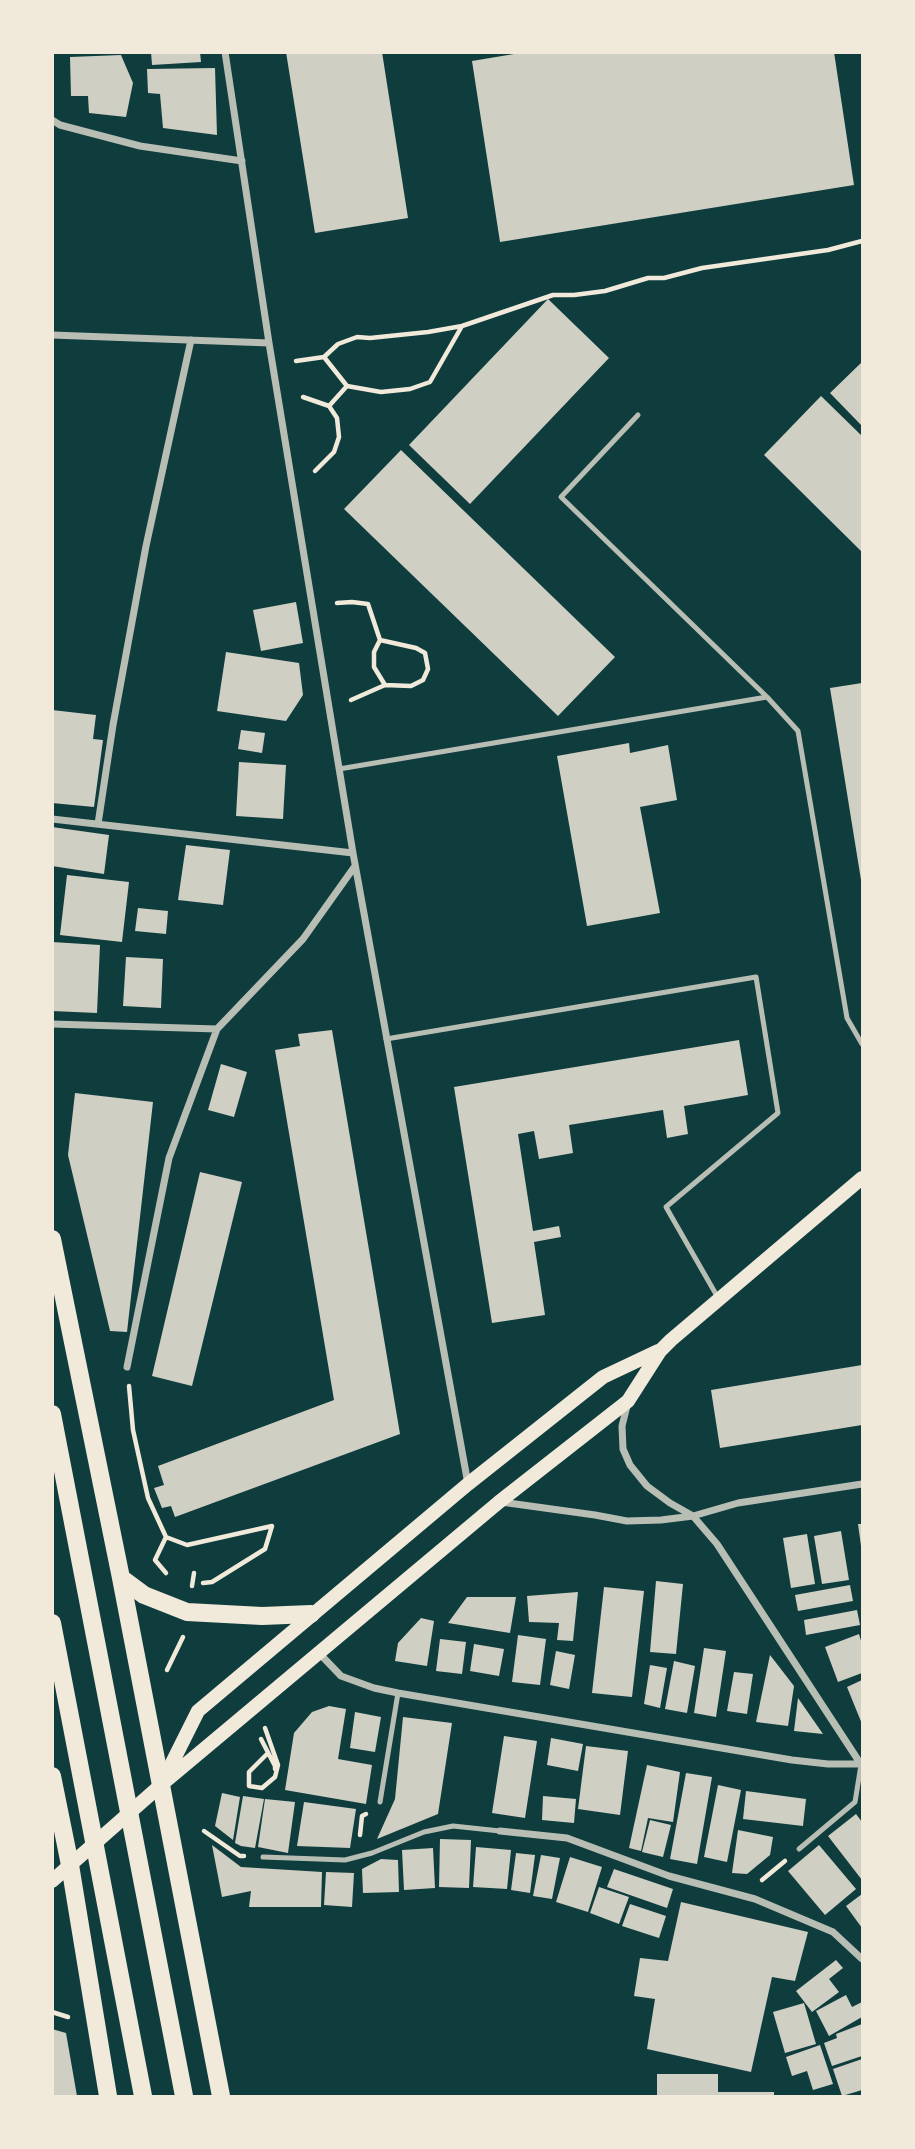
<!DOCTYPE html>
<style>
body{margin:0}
#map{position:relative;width:915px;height:2149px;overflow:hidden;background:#0f3d3e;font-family:Helvetica,sans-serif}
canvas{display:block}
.frame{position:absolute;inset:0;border:54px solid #f1e9da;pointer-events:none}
</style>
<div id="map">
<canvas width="915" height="2149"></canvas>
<div class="frame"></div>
</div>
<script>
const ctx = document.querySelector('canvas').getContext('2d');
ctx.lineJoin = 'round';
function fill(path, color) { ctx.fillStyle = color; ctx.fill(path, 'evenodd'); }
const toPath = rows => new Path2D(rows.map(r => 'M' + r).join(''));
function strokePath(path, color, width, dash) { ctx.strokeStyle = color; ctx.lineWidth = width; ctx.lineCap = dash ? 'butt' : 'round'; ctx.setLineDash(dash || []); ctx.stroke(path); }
fill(toPath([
 [151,52,200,52,201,62,152,65],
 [286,52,382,52,408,218,315,233],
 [526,52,834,52,854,185,500,242,472,61],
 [121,55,133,83,126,117,89,113,88,96,71,96,70,57],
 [215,68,217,135,163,128,160,94,148,93,147,69],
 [548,299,609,358,470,504,409,445],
 [862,362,862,426,830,393],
 [821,396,862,436,862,552,764,455],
 [401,450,615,657,558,716,344,509],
 [296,602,303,643,261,651,253,610],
 [226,652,299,663,303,695,286,721,217,711],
 [862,683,862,880,861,880,830,688],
 [52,710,96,715,93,739,103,740,94,807,52,803],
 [241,730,265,733,262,753,238,749],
 [629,743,630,753,668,745,677,800,640,807,660,913,587,926,557,756],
 [239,762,286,765,283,819,236,816],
 [52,827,109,835,104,874,52,866],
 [186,845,230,850,223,905,178,900],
 [67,875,129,882,122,942,60,935],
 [138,908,168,911,166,934,135,931],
 [52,942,100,945,97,1013,52,1011],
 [126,957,163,959,161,1008,123,1006],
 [332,1030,400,1434,175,1517,171,1506,162,1508,154,1488,164,1485,158,1466,334,1400,275,1050,300,1046,298,1034],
 [739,1040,748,1095,684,1106,688,1134,667,1138,663,1110,569,1125,573,1153,539,1159,534,1131,518,1134,533,1231,559,1226,561,1237,534,1242,545,1315,492,1323,454,1087],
 [221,1064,247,1072,234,1117,208,1110],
 [75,1093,153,1102,127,1332,110,1331,68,1155],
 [200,1172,242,1182,192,1386,152,1376],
 [862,1365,862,1425,720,1448,711,1390],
 [858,1524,862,1524,862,1546,861,1546],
 [841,1531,849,1580,822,1584,814,1536],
 [807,1534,815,1584,791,1588,783,1538],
 [656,1581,683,1584,676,1654,650,1652],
 [850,1585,853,1601,798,1611,795,1595],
 [604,1587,644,1591,632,1697,592,1693],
 [578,1592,573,1641,557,1640,559,1623,529,1622,527,1596],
 [467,1597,516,1597,510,1633,448,1623],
 [857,1610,860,1625,806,1635,804,1620],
 [421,1618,434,1621,427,1666,395,1661,398,1643],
 [859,1634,862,1644,862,1673,838,1682,825,1647],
 [518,1635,546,1639,540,1685,512,1682],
 [440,1639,466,1642,462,1674,436,1671],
 [474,1644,504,1649,499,1676,470,1671],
 [704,1648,726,1651,716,1717,694,1713],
 [556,1651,575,1655,569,1689,550,1685],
 [770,1655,794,1686,788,1726,756,1722],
 [674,1661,695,1666,687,1713,665,1709],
 [650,1665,667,1668,660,1708,644,1704],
 [734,1672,753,1674,747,1714,727,1711],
 [862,1680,862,1724,847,1687],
 [798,1698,823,1734,794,1731],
 [329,1706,346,1709,338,1759,372,1765,366,1804,285,1790,294,1733,312,1712],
 [355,1712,381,1717,375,1752,350,1748],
 [403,1717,452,1723,438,1814,377,1839,395,1799],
 [504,1736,537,1741,525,1818,492,1813],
 [551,1738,583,1744,578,1771,547,1765],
 [586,1746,628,1751,620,1815,578,1809],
 [647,1765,680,1772,673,1822,648,1818,641,1851,629,1848],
 [686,1773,712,1777,697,1864,670,1859],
 [718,1785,741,1790,727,1862,704,1857],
 [746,1791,806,1799,803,1826,743,1819],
 [222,1793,240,1797,233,1840,215,1826],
 [243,1796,264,1799,255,1848,241,1846,235,1843],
 [543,1796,576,1799,574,1823,542,1820],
 [265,1799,295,1802,288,1853,258,1847],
 [304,1802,356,1809,350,1848,297,1846],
 [856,1814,862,1822,862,1880,828,1836],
 [650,1820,671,1825,663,1857,642,1852],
 [738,1830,773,1837,770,1855,747,1874,732,1873],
 [440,1839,471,1840,469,1888,439,1887],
 [212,1845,241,1867,322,1872,321,1907,249,1907,251,1891,222,1897],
 [819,1845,856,1889,825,1915,788,1871],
 [476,1847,511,1850,507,1889,473,1887],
 [433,1848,435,1888,404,1890,402,1850],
 [516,1853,535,1855,530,1893,511,1890],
 [541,1855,560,1858,552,1899,533,1896],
 [570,1857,602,1867,588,1912,556,1902],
 [381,1859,398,1860,399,1892,363,1893,362,1869],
 [614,1869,673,1889,667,1908,607,1887],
 [326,1872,354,1873,352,1907,324,1905],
 [599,1887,629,1897,619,1924,590,1913],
 [862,1894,862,1928,846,1906],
 [681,1902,808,1932,795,1981,772,1977,751,2072,647,2049,655,1999,634,1996,640,1958,668,1961],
 [630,1904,666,1916,659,1938,622,1926],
 [836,1960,843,1968,829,1979,839,1992,812,2012,796,1991],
 [846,1995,852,2007,862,2002,862,2017,829,2036,816,2011],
 [804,2003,816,2044,785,2053,773,2012],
 [862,2024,862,2056,832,2066,824,2043,837,2038,836,2034],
 [52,2029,66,2033,77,2096,52,2096],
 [820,2045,833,2084,813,2090,807,2071,792,2076,786,2057],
 [862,2059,862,2090,842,2096,833,2069],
 [657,2074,718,2074,718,2092,774,2092,774,2096,657,2096]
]), '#cfcfc3');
strokePath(toPath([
 [324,357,347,386,381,392,410,389,430,382,462,326],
 [296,361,324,357,338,344,357,337,370,338,428,332,462,326,553,295,574,295,605,291,648,278,664,278,702,268,828,250,862,241],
 [303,397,329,406,337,418,339,437,334,452,315,471],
 [329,406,347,386],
 [337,603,352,602,368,604,380,640,416,648,425,653,428,669,423,680,411,686,385,685,351,700],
 [380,640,374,652,374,667,385,685],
 [129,1386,133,1430,148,1498,166,1537,187,1545,272,1526,265,1549,212,1582,203,1583],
 [166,1537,155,1560,166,1573],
 [192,1586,194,1573],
 [167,1670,183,1637],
 [265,1728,278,1765,275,1777,262,1788,249,1786,249,1772,268,1753],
 [261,1739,275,1766,275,1769],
 [204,1831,240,1856,244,1856],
 [360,1835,362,1816,366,1814],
 [762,1880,785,1861],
 [52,2012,68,2017]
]), '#f1e9da', 4.5);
strokePath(toPath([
 [638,415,561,497,767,697],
 [339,769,767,697,798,731,847,1018,862,1044],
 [386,1039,756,977,778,1113,666,1207,717,1296],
 [380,1802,398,1693],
 [799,1849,855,1802,861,1765],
 [263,1857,345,1860,372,1853,424,1832,453,1826,500,1831]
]), '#b8beb3', 5);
strokePath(toPath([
 [225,52,269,343,353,853,468,1484],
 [52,120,60,125,140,146,242,161],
 [52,335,269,343],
 [52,819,353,853],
 [98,824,113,725,146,546,191,340],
 [52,1024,217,1029],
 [127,1367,169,1158,217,1029,303,939,355,866],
 [627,1406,622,1426,623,1449,630,1465,647,1486,670,1503,693,1516,738,1503,862,1484],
 [501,1502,595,1515,627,1521,661,1520,693,1516,717,1544,862,1766],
 [319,1653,341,1676,374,1688,398,1693,792,1760,828,1764,862,1764],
 [500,1831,567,1838,669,1876,755,1899,833,1932,862,1959]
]), '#b8beb3', 7);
strokePath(toPath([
 [164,1779,198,1711,468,1484,603,1377,658,1351],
 [52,1881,161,1785,499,1502,628,1401,660,1351,671,1340,862,1178]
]), '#f1e9da', 14);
strokePath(toPath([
 [52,1239,121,1578,221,2096],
 [52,1414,184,2096],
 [121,1578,144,1595,187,1612,262,1616,311,1614],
 [52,1623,143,2096],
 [52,1776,70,1865,108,2096]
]), '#f1e9da', 18);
</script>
